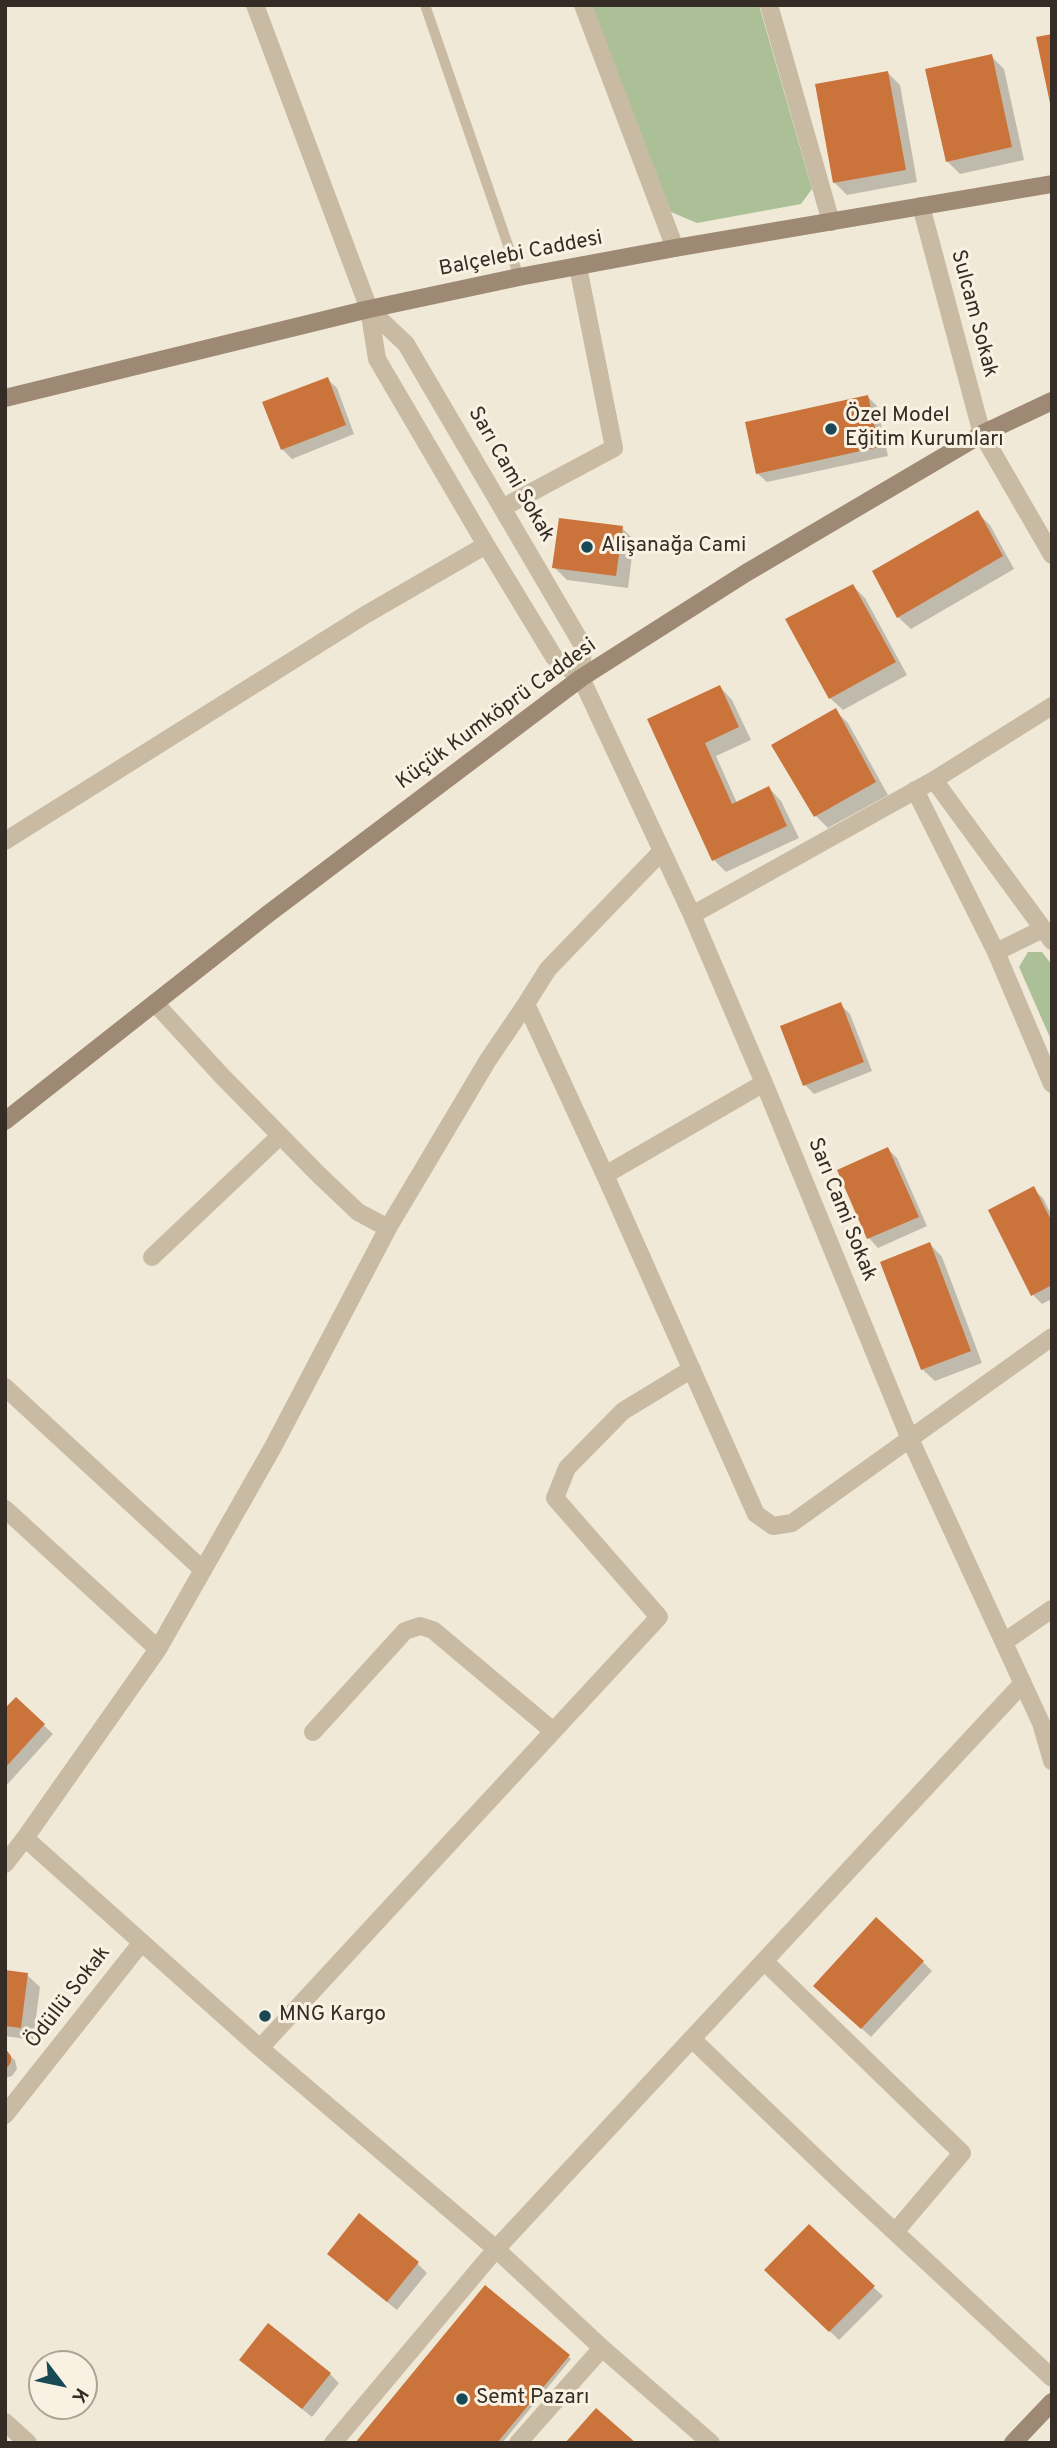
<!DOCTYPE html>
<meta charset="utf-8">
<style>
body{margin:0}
#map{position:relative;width:1057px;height:2448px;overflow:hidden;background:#f1e9d7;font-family:Overpass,sans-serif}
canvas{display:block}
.frame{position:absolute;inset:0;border:7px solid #342c25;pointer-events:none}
.north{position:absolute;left:28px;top:2350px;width:70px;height:70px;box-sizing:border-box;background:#f9f2e3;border:2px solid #aaa397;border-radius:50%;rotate:122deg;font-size:19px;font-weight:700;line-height:28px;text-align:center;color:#342c25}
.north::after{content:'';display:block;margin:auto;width:24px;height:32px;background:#1a4956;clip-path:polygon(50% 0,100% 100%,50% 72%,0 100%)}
</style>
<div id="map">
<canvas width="1057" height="2448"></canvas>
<div class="frame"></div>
<div class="north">K</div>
</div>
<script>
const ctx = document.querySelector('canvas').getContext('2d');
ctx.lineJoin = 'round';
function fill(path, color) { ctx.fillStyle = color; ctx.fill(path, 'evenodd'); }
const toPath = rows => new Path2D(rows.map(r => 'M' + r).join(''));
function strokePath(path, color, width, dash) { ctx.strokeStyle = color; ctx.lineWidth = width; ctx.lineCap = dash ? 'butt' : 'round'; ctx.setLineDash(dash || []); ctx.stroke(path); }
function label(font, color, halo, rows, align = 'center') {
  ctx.font = font + ' Overpass,sans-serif'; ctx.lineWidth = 6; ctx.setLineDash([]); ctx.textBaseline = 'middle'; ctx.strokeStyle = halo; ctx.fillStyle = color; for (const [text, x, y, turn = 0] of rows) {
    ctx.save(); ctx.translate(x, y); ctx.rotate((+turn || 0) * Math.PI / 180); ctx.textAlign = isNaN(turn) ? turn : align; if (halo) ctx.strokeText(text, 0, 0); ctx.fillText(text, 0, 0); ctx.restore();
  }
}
fill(toPath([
 [591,5,759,5,812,189,801,204,697,223,671,212],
 [1028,952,1042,952,1052,965,1052,1042,1019,967]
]), '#acc097');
fill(toPath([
 [991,56,1004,69,1024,160,960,174,947,161],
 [888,73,900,85,917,182,847,195,834,182],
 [327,379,337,388,354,434,292,459,282,449],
 [868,397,877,406,888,456,767,482,757,473],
 [978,513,990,525,1014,569,911,629,898,617],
 [622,528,634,540,628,588,567,580,554,567],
 [853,586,865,598,907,675,843,710,830,698],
 [720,687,732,700,751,740,716,756,737,803,769,788,781,801,799,838,726,872,714,860,650,720],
 [835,710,848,723,888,795,828,828,816,816],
 [840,1004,850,1014,872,1071,814,1094,805,1085],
 [888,1149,897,1158,927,1226,878,1248,869,1238,839,1171],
 [1033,1189,1043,1198,1052,1216,1052,1299,1042,1304,1033,1295],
 [930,1244,942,1257,982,1363,935,1381,922,1369],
 [16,1699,53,1734,5,1787,5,1710],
 [923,1962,932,1971,871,2037,825,1995],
 [5,1972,27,1975,40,1987,33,2040,5,2036],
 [5,2052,15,2060,17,2069,12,2076,5,2078],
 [339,2263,417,2263,427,2273,397,2310],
 [766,2270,873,2287,883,2296,839,2340],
 [485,2287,571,2359,502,2443,357,2443],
 [241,2360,330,2374,339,2383,312,2417]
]), '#0003');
fill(toPath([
 [1052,34,1052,107,1051,108,1036,37],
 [992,54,1012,147,946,162,925,69],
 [888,71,906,170,833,183,815,84],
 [328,377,346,425,281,450,262,402],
 [868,395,879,447,756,474,745,422],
 [978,510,1003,556,897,618,872,571],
 [559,518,623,526,616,576,552,568],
 [853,584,896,662,829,699,785,619],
 [720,685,739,727,705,743,732,804,769,786,787,826,712,861,647,719],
 [836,708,876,782,814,817,771,745],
 [841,1002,864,1062,803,1086,780,1026],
 [888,1147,919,1217,867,1239,837,1170],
 [1034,1186,1052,1222,1052,1285,1031,1296,988,1210],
 [930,1242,971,1351,921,1370,880,1262],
 [16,1697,45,1724,5,1768,5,1708],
 [876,1917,924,1961,861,2029,813,1986],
 [5,1970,28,1973,21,2028,5,2026],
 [5,2048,11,2056,11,2062,5,2071],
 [359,2213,419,2262,387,2302,327,2254],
 [809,2224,875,2286,829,2332,764,2270],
 [485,2285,570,2355,497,2443,355,2443],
 [268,2323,331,2373,302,2409,239,2360],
 [596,2408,636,2443,565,2443]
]), '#ca743c');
strokePath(toPath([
 [425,5,519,277]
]), '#c9baa3', 10);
strokePath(toPath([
 [255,5,369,309,377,359,486,545,554,657,581,678,692,915,764,1083,910,1439,1041,1723,1052,1761],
 [583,5,675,248],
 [769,5,831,222],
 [921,206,982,434,1052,555],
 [369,309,406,344,583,646,581,678],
 [502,508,614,448,578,267],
 [934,780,1052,941],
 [915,790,996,952,1052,1084],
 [5,841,365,615,486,545],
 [692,915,934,780,1052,706],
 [996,952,1043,929],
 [155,1003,221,1075,319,1175,358,1212,388,1228],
 [526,1004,548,969,662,851],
 [605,1175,764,1083],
 [152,1257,280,1136],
 [5,1387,203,1570],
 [5,1509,158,1649],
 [1004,1642,1052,1609],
 [313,1732,405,1631,420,1626,433,1630,553,1731],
 [5,1864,25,1838],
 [765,1962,962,2153,895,2232],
 [692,2039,840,2181,1052,2378],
 [260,2048,659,1617,555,1498,567,1468,623,1411,692,1369],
 [5,2115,142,1942],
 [5,2422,28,2443],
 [333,2443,496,2249,1023,1683],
 [518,2443,602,2348],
 [711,2443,602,2348,496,2249,260,2048,25,1838,158,1649,273,1447,388,1228,488,1060,526,1004,605,1175,756,1514,773,1526,792,1523,1052,1337]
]), '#c9baa3', 18);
strokePath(toPath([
 [5,398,369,309,519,277,675,248,1052,184],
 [5,1121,268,914,581,678,746,573,982,434,1052,401],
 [1013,2443,1052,2402]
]), '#9d8974', 18);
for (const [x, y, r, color] of [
 [831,429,7,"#1a4956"],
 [587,547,7,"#1a4956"],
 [265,2016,7,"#1a4956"],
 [462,2399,7,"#1a4956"]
]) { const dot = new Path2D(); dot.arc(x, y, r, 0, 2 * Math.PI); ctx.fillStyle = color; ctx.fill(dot); strokePath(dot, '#f9f2e3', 2.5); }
label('21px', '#342c25', '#f9f2e3', [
 ["Balçelebi Caddesi",521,255,-11],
 ["Sulcam Sokak",973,314,75],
 ["Sarı Cami Sokak",510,475,60],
 ["Küçük Kumköprü Caddesi",497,715,-36],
 ["Sarı Cami Sokak",841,1210,68],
 ["Ödüllü Sokak",69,1998,-52]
]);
label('21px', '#342c25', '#f9f2e3', [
 ["Özel Model",845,417],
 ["Eğitim Kurumları",845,441],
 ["Alişanağa Cami",601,547],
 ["MNG Kargo",279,2016],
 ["Semt Pazarı",476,2399]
], 'left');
</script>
